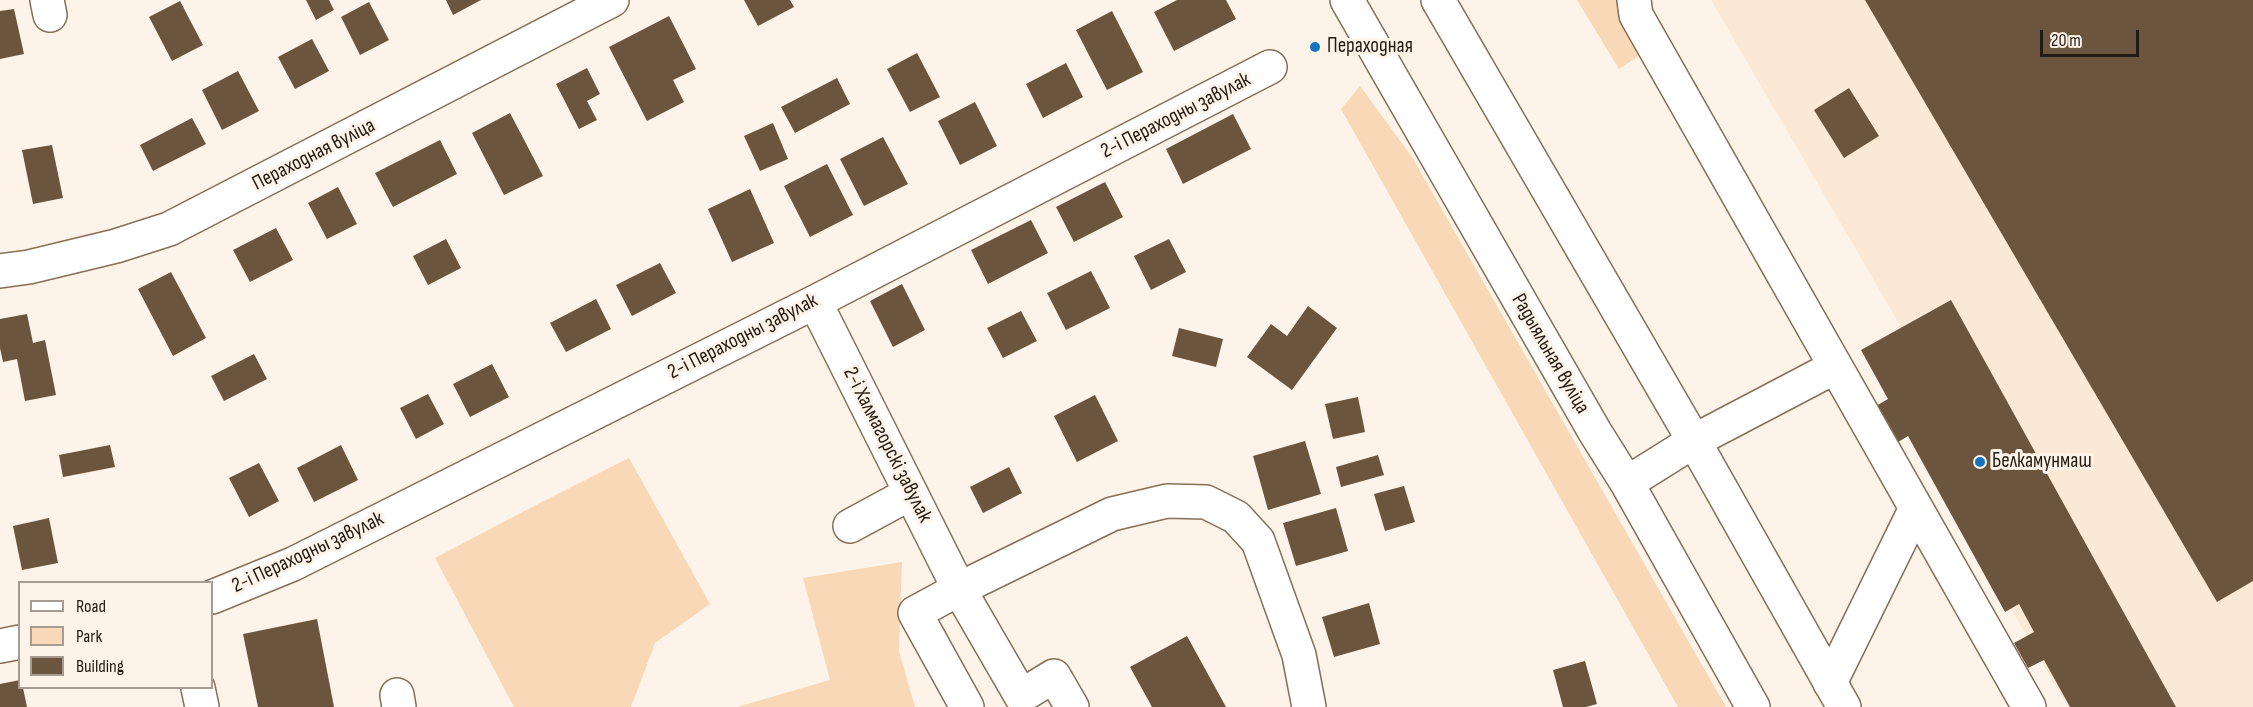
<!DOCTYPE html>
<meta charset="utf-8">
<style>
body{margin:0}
#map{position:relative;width:2253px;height:707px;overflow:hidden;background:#fef3e8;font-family:"Sofia Sans Condensed",sans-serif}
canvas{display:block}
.legend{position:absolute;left:18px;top:581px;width:195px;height:108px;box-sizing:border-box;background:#fef3e8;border:2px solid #a69c92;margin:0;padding:8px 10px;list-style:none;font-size:18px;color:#231a11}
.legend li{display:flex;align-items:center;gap:12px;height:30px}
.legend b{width:30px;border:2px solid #a69c92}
.scale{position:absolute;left:2040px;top:30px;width:99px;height:27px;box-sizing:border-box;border:3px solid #231a11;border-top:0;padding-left:8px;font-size:18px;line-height:21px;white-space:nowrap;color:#231a11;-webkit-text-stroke:4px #fef3e8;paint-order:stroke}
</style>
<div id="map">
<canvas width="2253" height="707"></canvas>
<ul class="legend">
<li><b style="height:8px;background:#fff"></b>Road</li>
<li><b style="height:16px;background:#f8d8b6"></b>Park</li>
<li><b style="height:16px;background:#6b553e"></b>Building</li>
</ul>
<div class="scale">20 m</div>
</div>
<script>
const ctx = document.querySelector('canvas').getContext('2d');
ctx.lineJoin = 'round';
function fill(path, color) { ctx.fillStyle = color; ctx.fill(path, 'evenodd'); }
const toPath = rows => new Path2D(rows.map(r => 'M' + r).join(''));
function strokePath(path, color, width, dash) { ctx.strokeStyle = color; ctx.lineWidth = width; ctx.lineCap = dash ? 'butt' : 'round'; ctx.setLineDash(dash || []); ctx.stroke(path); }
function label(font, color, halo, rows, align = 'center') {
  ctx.font = font + ' "Sofia Sans Condensed",sans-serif'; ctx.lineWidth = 6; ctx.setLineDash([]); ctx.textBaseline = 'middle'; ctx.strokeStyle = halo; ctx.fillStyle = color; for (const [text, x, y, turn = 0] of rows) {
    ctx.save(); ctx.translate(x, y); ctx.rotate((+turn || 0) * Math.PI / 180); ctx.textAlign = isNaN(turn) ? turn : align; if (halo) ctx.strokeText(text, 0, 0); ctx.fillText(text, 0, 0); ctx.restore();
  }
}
fill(toPath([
 [1711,0,2253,0,2253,707,2068,707,1861,350,1901,327]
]), '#fce9d5');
fill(toPath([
 [1577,0,1623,0,1654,46,1619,69],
 [1360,86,1412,157,1726,707,1678,707,1341,109],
 [629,458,710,604,655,643,631,707,514,707,435,558,534,506],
 [902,562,899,651,915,707,737,707,830,680,803,578]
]), '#f8d8b6');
fill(toPath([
 [306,0,329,0,334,10,316,20],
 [446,0,481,0,453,15],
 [744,0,790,0,794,7,758,26],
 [1177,0,1226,0,1236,19,1174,51,1154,12],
 [1865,0,2253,0,2253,581,2217,602],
 [180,1,203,45,172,61,149,17],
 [369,2,389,40,360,55,341,17],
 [14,9,24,54,0,59,0,11],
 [1112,11,1143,72,1107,90,1076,30],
 [669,16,696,69,673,80,684,102,647,121,609,47],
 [312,39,329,71,295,89,278,57],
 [917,53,940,97,910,112,887,69],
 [1066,63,1083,97,1043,118,1026,84],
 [587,68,600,94,587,101,597,120,579,129,556,84],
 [238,71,259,111,222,130,202,90],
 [837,78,850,104,795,133,781,107],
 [1849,88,1879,136,1844,158,1814,110],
 [975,102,997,146,960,165,938,121],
 [510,113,543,176,504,195,472,133],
 [1233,114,1251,149,1183,184,1166,149],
 [192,118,206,144,153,171,140,145],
 [773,123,788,159,760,171,744,136],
 [883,137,908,184,864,206,840,159],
 [440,140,457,174,393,207,375,173],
 [52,145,63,198,33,204,22,150],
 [827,164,853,215,810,237,784,186],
 [1105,182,1123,217,1074,242,1056,207],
 [338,187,357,224,327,239,308,203],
 [750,189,774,243,732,262,708,209],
 [1031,220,1048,253,988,284,971,250],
 [276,228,293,260,250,282,233,250],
 [446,239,461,268,428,285,413,256],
 [1169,239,1186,272,1151,290,1134,256],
 [660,263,676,293,632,316,616,285],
 [1091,271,1110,308,1066,330,1047,293],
 [171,272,206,338,173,356,138,289],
 [902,284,925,330,893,347,870,301],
 [596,299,611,329,566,352,550,323],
 [1951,300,2176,707,2070,707,2044,660,2028,668,2014,643,2034,632,2019,604,2005,612,1908,436,1890,447,1869,410,1888,399,1861,350],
 [1308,306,1337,328,1292,390,1247,357,1271,324,1287,336],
 [1021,311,1037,341,1003,358,987,328],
 [27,314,33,343,45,340,56,395,25,401,17,359,3,362,0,348,0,319],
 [1179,328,1223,339,1216,367,1172,356],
 [254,354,267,379,224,401,211,376],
 [492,364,509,397,470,417,453,384],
 [428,394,444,424,416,439,400,408],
 [1095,395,1118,441,1077,462,1054,416],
 [1358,397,1365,432,1333,439,1325,404],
 [1305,441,1321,494,1268,510,1253,456],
 [110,445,115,467,63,477,59,455],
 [341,445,358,480,314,502,297,468],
 [1378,455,1384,475,1341,487,1336,467],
 [259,463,279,501,249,517,229,478],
 [1009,467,1022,493,983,513,970,487],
 [1404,486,1415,522,1385,531,1374,494],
 [1336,508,1348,551,1296,566,1283,523],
 [49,518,58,563,22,570,13,526],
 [1369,603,1380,644,1334,657,1322,617],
 [317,619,334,707,258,707,243,634],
 [1187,636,1226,707,1152,707,1130,667],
 [1585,661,1597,704,1586,707,1563,707,1553,670],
 [20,680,20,688,23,688,27,707,0,707,0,684]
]), '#6b553e');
const minor = toPath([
 [47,0,50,15],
 [1634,0,1636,15,2029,707],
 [0,271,29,267,116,246,169,229,612,0],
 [815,302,959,589,1021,696,1054,676,1072,707],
 [1694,441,1835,367],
 [850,526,911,493],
 [212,597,293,564,815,302,1270,67],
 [0,646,20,642],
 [1830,683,1916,508],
 [198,688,202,707],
 [397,695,399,707],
 [967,707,915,613,959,589,1112,514,1167,501,1206,502,1236,517,1258,541,1299,655,1309,707]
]);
const major = toPath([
 [1347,0,1595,432,1627,483,1753,707],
 [1438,0,1694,441,1844,707],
 [1627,483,1694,441]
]);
strokePath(minor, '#856f57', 36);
strokePath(major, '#856f57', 36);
strokePath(minor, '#fff', 33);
strokePath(major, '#fff', 33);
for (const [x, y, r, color] of [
 [1315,47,6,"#1374c0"],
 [1980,462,6,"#1374c0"]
]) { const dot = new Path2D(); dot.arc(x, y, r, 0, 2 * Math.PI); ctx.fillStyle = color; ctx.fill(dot); strokePath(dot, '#fef3e8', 2); }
label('21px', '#231a11', '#fef3e8', [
 ["Пераходная",1327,47],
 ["Белкамунмаш",1992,462]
], 'left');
label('21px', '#231a11', '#fef3e8', [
 ["2-і Пераходны завулак",1176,116,-27],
 ["Пераходная вуліца",314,155,-27],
 ["2-і Пераходны завулак",743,337,-27],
 ["Радыяльная вуліца",1550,354,60],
 ["2-і Халмагорскі завулак",887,445,63],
 ["2-і Пераходны завулак",308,553,-25]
]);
</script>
